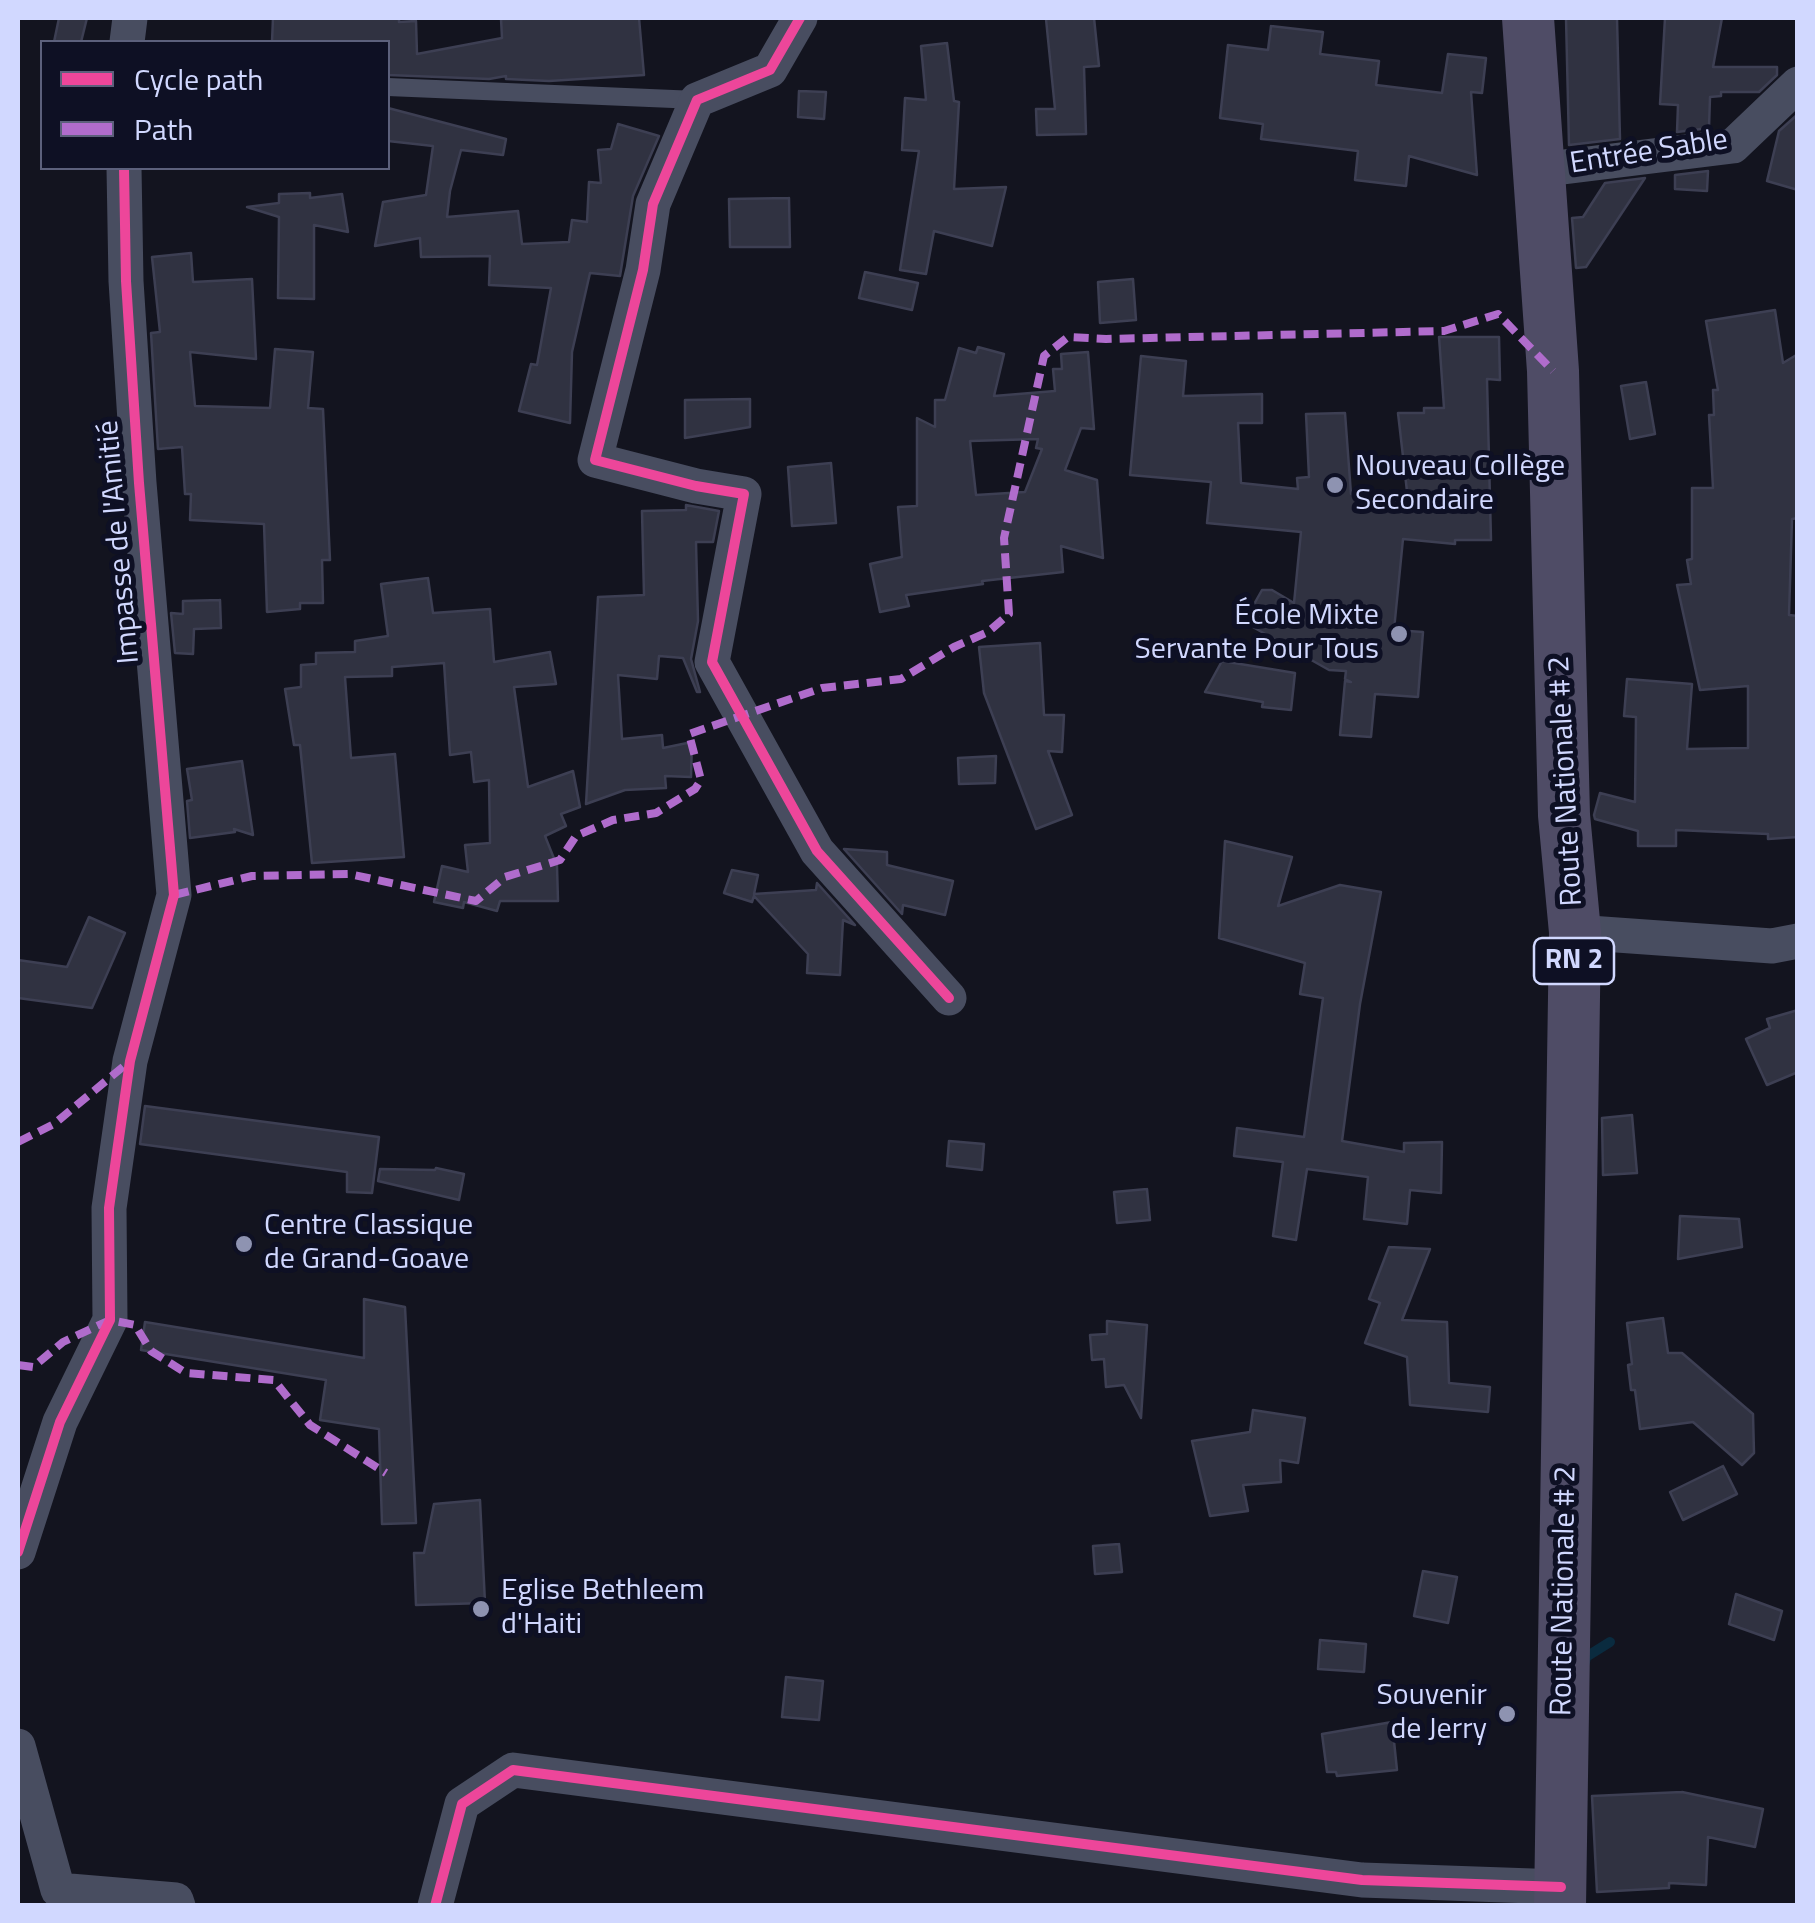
<!DOCTYPE html>
<meta charset="utf-8">
<style>
body{margin:0}
#map{position:relative;width:1815px;height:1923px;overflow:hidden;background:#13141f;font-family:"Titillium Web",sans-serif}
canvas{display:block}
.frame{position:absolute;inset:0;border:20px solid #d1d8ff;pointer-events:none}
.legend{position:absolute;left:40px;top:40px;width:350px;height:130px;box-sizing:border-box;background:#0e1024;border:2px solid #5c607c;margin:0;padding:12px 18px;list-style:none;font-size:30px;color:#d1d8ff}
.legend li{display:flex;align-items:center;gap:20px;height:50px}
.legend b{width:50px;border:2px solid #5c607c}
</style>
<div id="map">
<canvas width="1815" height="1923"></canvas>
<div class="frame"></div>
<ul class="legend">
<li><b style="height:12px;background:#ed469a"></b>Cycle path</li>
<li><b style="height:12px;background:#b06ccc"></b>Path</li>
</ul>
</div>
<script>
const ctx = document.querySelector('canvas').getContext('2d');
ctx.lineJoin = 'round';
const toPath = rows => new Path2D(rows.map(r => 'M' + r).join(''));
function strokePath(path, color, width, dash) { ctx.strokeStyle = color; ctx.lineWidth = width; ctx.lineCap = dash ? 'butt' : 'round'; ctx.setLineDash(dash || []); ctx.stroke(path); }
function fill(path, color) { ctx.fillStyle = color; ctx.fill(path, 'evenodd'); }
function label(font, color, halo, rows, align = 'center') {
  ctx.font = font + ' "Titillium Web",sans-serif'; ctx.lineWidth = 10; ctx.setLineDash([]); ctx.textBaseline = 'middle'; ctx.strokeStyle = halo; ctx.fillStyle = color; for (const [text, x, y, turn = 0] of rows) {
    ctx.save(); ctx.translate(x, y); ctx.rotate((+turn || 0) * Math.PI / 180); ctx.textAlign = isNaN(turn) ? turn : align; if (halo) ctx.strokeText(text, 0, 0); ctx.fillText(text, 0, 0); ctx.restore();
  }
}
strokePath(toPath([
 [1585,1662,1586,1657,1610,1642]
]), '#0a2b3f', 10);
const building = toPath([
 [59,18,87,18,81,42,54,42,59,18],
 [273,18,399,18,399,22,416,21,417,54,502,38,501,19,639,18,644,75,549,81,506,79,506,76,489,79,388,75,388,42,272,42,273,18],
 [1094,18,1099,66,1084,67,1086,134,1037,135,1036,109,1055,109,1046,19,1094,18],
 [1566,18,1617,18,1620,139,1569,145,1566,18],
 [1665,18,1722,18,1713,67,1777,67,1777,75,1759,92,1721,92,1721,96,1710,97,1709,128,1677,132,1678,105,1660,104,1665,18],
 [1271,26,1323,32,1320,54,1379,61,1376,85,1442,93,1448,54,1486,58,1482,93,1471,92,1477,175,1409,156,1406,186,1355,180,1358,151,1261,139,1263,124,1220,118,1228,45,1268,50,1271,26],
 [947,43,954,101,959,102,954,189,1006,187,992,246,934,231,926,274,900,270,919,151,902,150,905,98,926,100,921,46,947,43],
 [799,91,826,92,824,119,798,117,799,91],
 [388,108,506,139,503,155,461,150,450,191,447,217,518,211,522,244,569,242,572,220,587,222,589,182,601,183,598,150,611,149,618,124,659,136,633,196,620,276,590,273,572,352,570,423,519,411,531,364,537,365,551,288,489,285,490,256,421,257,420,238,375,246,383,202,426,195,433,146,388,141,388,108],
 [1798,114,1798,190,1767,181,1779,131,1798,114],
 [1708,171,1707,191,1675,189,1675,175,1708,171],
 [1645,178,1586,267,1576,268,1572,218,1583,217,1605,183,1645,178],
 [310,193,310,198,342,194,348,232,314,225,314,299,278,298,279,217,247,207,279,203,279,194,310,193],
 [789,198,790,247,730,247,729,199,789,198],
 [191,253,193,282,252,279,256,359,190,352,195,406,270,408,275,349,313,352,308,408,323,409,330,560,322,560,323,603,300,603,300,609,267,612,264,524,190,520,191,494,185,494,182,447,158,449,151,333,160,332,152,257,191,253],
 [865,272,918,283,912,310,859,298,865,272],
 [1133,279,1136,320,1100,323,1098,282,1133,279],
 [1775,310,1783,363,1798,354,1798,518,1792,519,1789,615,1798,616,1798,837,1768,839,1768,834,1676,830,1676,846,1638,846,1638,831,1595,819,1594,815,1600,793,1635,802,1636,717,1624,716,1627,679,1692,684,1687,749,1748,748,1748,686,1700,690,1677,585,1691,584,1687,560,1692,559,1692,488,1713,488,1709,415,1714,415,1713,390,1718,390,1706,321,1775,310],
 [1439,337,1499,337,1500,380,1487,379,1491,540,1455,540,1455,544,1403,539,1394,630,1423,632,1418,697,1375,694,1371,737,1340,735,1345,681,1351,682,1345,679,1346,671,1329,670,1244,622,1262,590,1272,590,1294,603,1301,532,1207,523,1211,482,1130,475,1141,356,1186,361,1183,396,1262,394,1262,423,1238,423,1241,483,1298,489,1297,478,1309,477,1306,414,1345,413,1351,494,1408,500,1398,413,1424,413,1424,408,1444,408,1439,337],
 [978,347,1004,354,994,396,1055,391,1053,369,1062,369,1061,354,1088,352,1094,429,1081,428,1065,470,1097,480,1103,558,1061,546,1063,572,982,581,983,584,906,595,909,606,880,612,870,564,902,557,898,507,917,506,917,418,935,427,935,400,945,400,959,348,976,353,978,347],
 [1038,439,1036,448,1042,449,1025,492,976,495,970,441,1038,439],
 [1646,382,1655,434,1630,439,1621,386,1646,382],
 [750,399,750,427,685,438,685,400,750,399],
 [831,463,836,523,792,526,788,467,831,463],
 [686,505,719,511,713,542,696,542,698,621,691,659,700,692,697,692,683,658,659,656,657,679,618,675,622,739,662,735,663,748,692,742,691,777,665,776,666,788,625,790,586,804,598,597,644,595,642,511,686,510,686,505],
 [428,578,433,613,490,609,494,662,550,652,556,684,514,687,528,787,573,771,580,807,561,814,566,826,545,836,557,866,558,901,500,901,497,911,464,902,463,908,434,902,442,866,468,872,465,845,490,843,489,780,474,782,471,752,450,755,444,663,392,667,392,676,345,677,351,758,395,754,404,857,312,863,300,745,294,745,285,689,301,687,301,665,316,664,316,653,355,652,355,641,388,636,381,584,428,578],
 [220,600,221,628,194,629,193,654,175,653,171,613,183,614,183,601,220,600],
 [1040,643,1044,715,1064,715,1062,752,1048,751,1072,815,1036,829,984,693,979,647,1040,643],
 [1222,661,1295,673,1291,710,1262,707,1263,702,1205,692,1222,661],
 [996,756,995,783,959,784,958,758,996,756],
 [242,761,253,835,234,829,235,832,190,838,187,801,192,800,187,769,242,761],
 [1225,841,1292,857,1278,906,1340,885,1381,892,1360,1004,1342,1141,1404,1152,1404,1143,1442,1142,1441,1193,1410,1190,1407,1224,1364,1219,1368,1177,1307,1169,1296,1240,1273,1236,1283,1162,1234,1156,1237,1128,1304,1137,1323,998,1300,994,1305,963,1219,938,1225,841],
 [844,849,887,852,887,865,953,881,945,915,903,905,902,914,844,849],
 [732,870,758,875,754,894,816,890,817,883,855,925,843,920,840,975,807,973,808,954,754,896,752,902,724,893,732,870],
 [89,917,125,933,92,1008,18,998,18,960,67,967,89,917],
 [1798,1010,1798,1072,1767,1085,1746,1039,1770,1028,1767,1019,1798,1010],
 [145,1106,379,1137,372,1193,347,1192,347,1172,140,1144,145,1106],
 [1632,1115,1637,1173,1603,1175,1602,1118,1632,1115],
 [949,1141,984,1144,982,1170,947,1166,949,1141],
 [436,1168,464,1174,459,1200,378,1181,380,1169,435,1170,436,1168],
 [1147,1189,1150,1220,1117,1223,1114,1192,1147,1189],
 [1680,1216,1739,1219,1742,1247,1678,1259,1680,1216],
 [1389,1247,1430,1249,1402,1320,1447,1322,1449,1383,1490,1387,1488,1412,1410,1405,1407,1357,1365,1343,1380,1303,1369,1299,1389,1247],
 [364,1299,405,1307,416,1523,382,1524,379,1429,320,1420,326,1380,141,1350,145,1322,364,1358,364,1299],
 [1663,1318,1668,1353,1682,1353,1753,1414,1754,1453,1742,1465,1693,1422,1640,1429,1635,1390,1631,1390,1628,1365,1632,1364,1627,1323,1663,1318],
 [1107,1321,1147,1325,1141,1418,1124,1385,1106,1387,1104,1359,1092,1360,1090,1335,1107,1334,1107,1321],
 [1253,1410,1305,1418,1298,1463,1280,1460,1281,1482,1243,1485,1248,1511,1210,1516,1192,1441,1250,1432,1253,1410],
 [1723,1466,1737,1494,1683,1520,1670,1492,1723,1466],
 [480,1500,485,1603,416,1605,414,1553,424,1553,434,1504,480,1500],
 [1119,1544,1122,1572,1095,1574,1093,1546,1119,1544],
 [1423,1571,1457,1577,1448,1623,1414,1616,1423,1571],
 [1736,1594,1782,1611,1774,1640,1729,1624,1736,1594],
 [1320,1640,1366,1644,1364,1672,1318,1669,1320,1640],
 [786,1677,823,1681,819,1720,782,1717,786,1677],
 [1392,1722,1397,1770,1337,1776,1336,1772,1327,1772,1322,1734,1392,1722],
 [1682,1792,1763,1809,1755,1847,1708,1837,1706,1885,1669,1883,1669,1888,1597,1892,1592,1796,1682,1792]
]);
fill(building, '#303241');
strokePath(building, '#3d3f53', 2.5);
strokePath(toPath([
 [388,87,697,100]
]), '#484d60', 18);
strokePath(toPath([
 [800,18,770,70,697,100,653,204,643,270,595,460,696,486,744,494,712,662,817,851,949,998],
 [127,42,130,18],
 [1539,170,1733,146,1798,84],
 [1575,932,1772,946,1798,941],
 [18,1552,60,1422,110,1320,109,1208,130,1061,174,895,139,483,126,281,124,168],
 [18,1746,58,1890,176,1900,178,1906],
 [435,1906,462,1804,513,1770,1362,1880,1561,1887]
]), '#484d60', 35);
strokePath(toPath([
 [1528,18,1553,371,1564,815,1575,932,1560,1906]
]), '#4f4c66', 52);
strokePath(toPath([
 [174,895,252,876,349,874,476,901,505,877,560,860,576,836,613,820,656,813,695,789,701,780,689,734,822,688,901,679,954,647,988,632,1009,614,1004,538,1044,356,1068,337,1106,339,1444,331,1498,314,1553,371],
 [18,1142,54,1124,130,1061],
 [18,1365,33,1367,63,1342,110,1320,135,1325,151,1351,186,1373,274,1380,310,1425,386,1473]
]), '#b06ccc', 8, [15, 8]);
strokePath(toPath([
 [800,18,770,70,697,100,653,204,643,270,595,460,696,486,744,494,712,662,817,851,949,998],
 [18,1552,60,1422,110,1320,109,1208,130,1061,174,895,139,483,126,281,124,168],
 [435,1906,462,1804,513,1770,1362,1880,1561,1887]
]), '#ed469a', 10);
for (const [x, y, r, color] of [
 [1335,485,10,"#8e93b1"],
 [1399,634,10,"#8e93b1"],
 [244,1244,10,"#8e93b1"],
 [481,1609,10,"#8e93b1"],
 [1507,1714,10,"#8e93b1"]
]) { const dot = new Path2D(); dot.arc(x, y, r, 0, 2 * Math.PI); ctx.fillStyle = color; ctx.fill(dot); strokePath(dot, '#0e1024', 4); }
for (const [x, y, w] of [
 [1574,961,80]
]) { const box = new Path2D(); box.roundRect(x - w / 2, y - 23, w, 46, 8); ctx.fillStyle = '#0e1024'; ctx.fill(box); strokePath(box, '#d1d8ff', 2.5); }
label('bold 28px', '#d1d8ff', null, [
 ["RN 2",1574,961]
]);
label('30px', '#d1d8ff', '#0e1024', [
 ["Entrée Sable",1649,153,-9],
 ["Impasse de l'Amitié",120,542,-95],
 ["Route Nationale # 2",1567,781,-93],
 ["Route Nationale # 2",1565,1591,-89]
]);
label('30px', '#d1d8ff', '#0e1024', [
 ["Nouveau Collège",1355,468],
 ["Secondaire",1355,502],
 ["École Mixte",1379,617,"right"],
 ["Servante Pour Tous",1379,651,"right"],
 ["Centre Classique",264,1227],
 ["de Grand-Goave",264,1261],
 ["Eglise Bethleem",501,1592],
 ["d'Haiti",501,1626],
 ["Souvenir",1487,1697,"right"],
 ["de Jerry",1487,1731,"right"]
], 'left');
</script>
